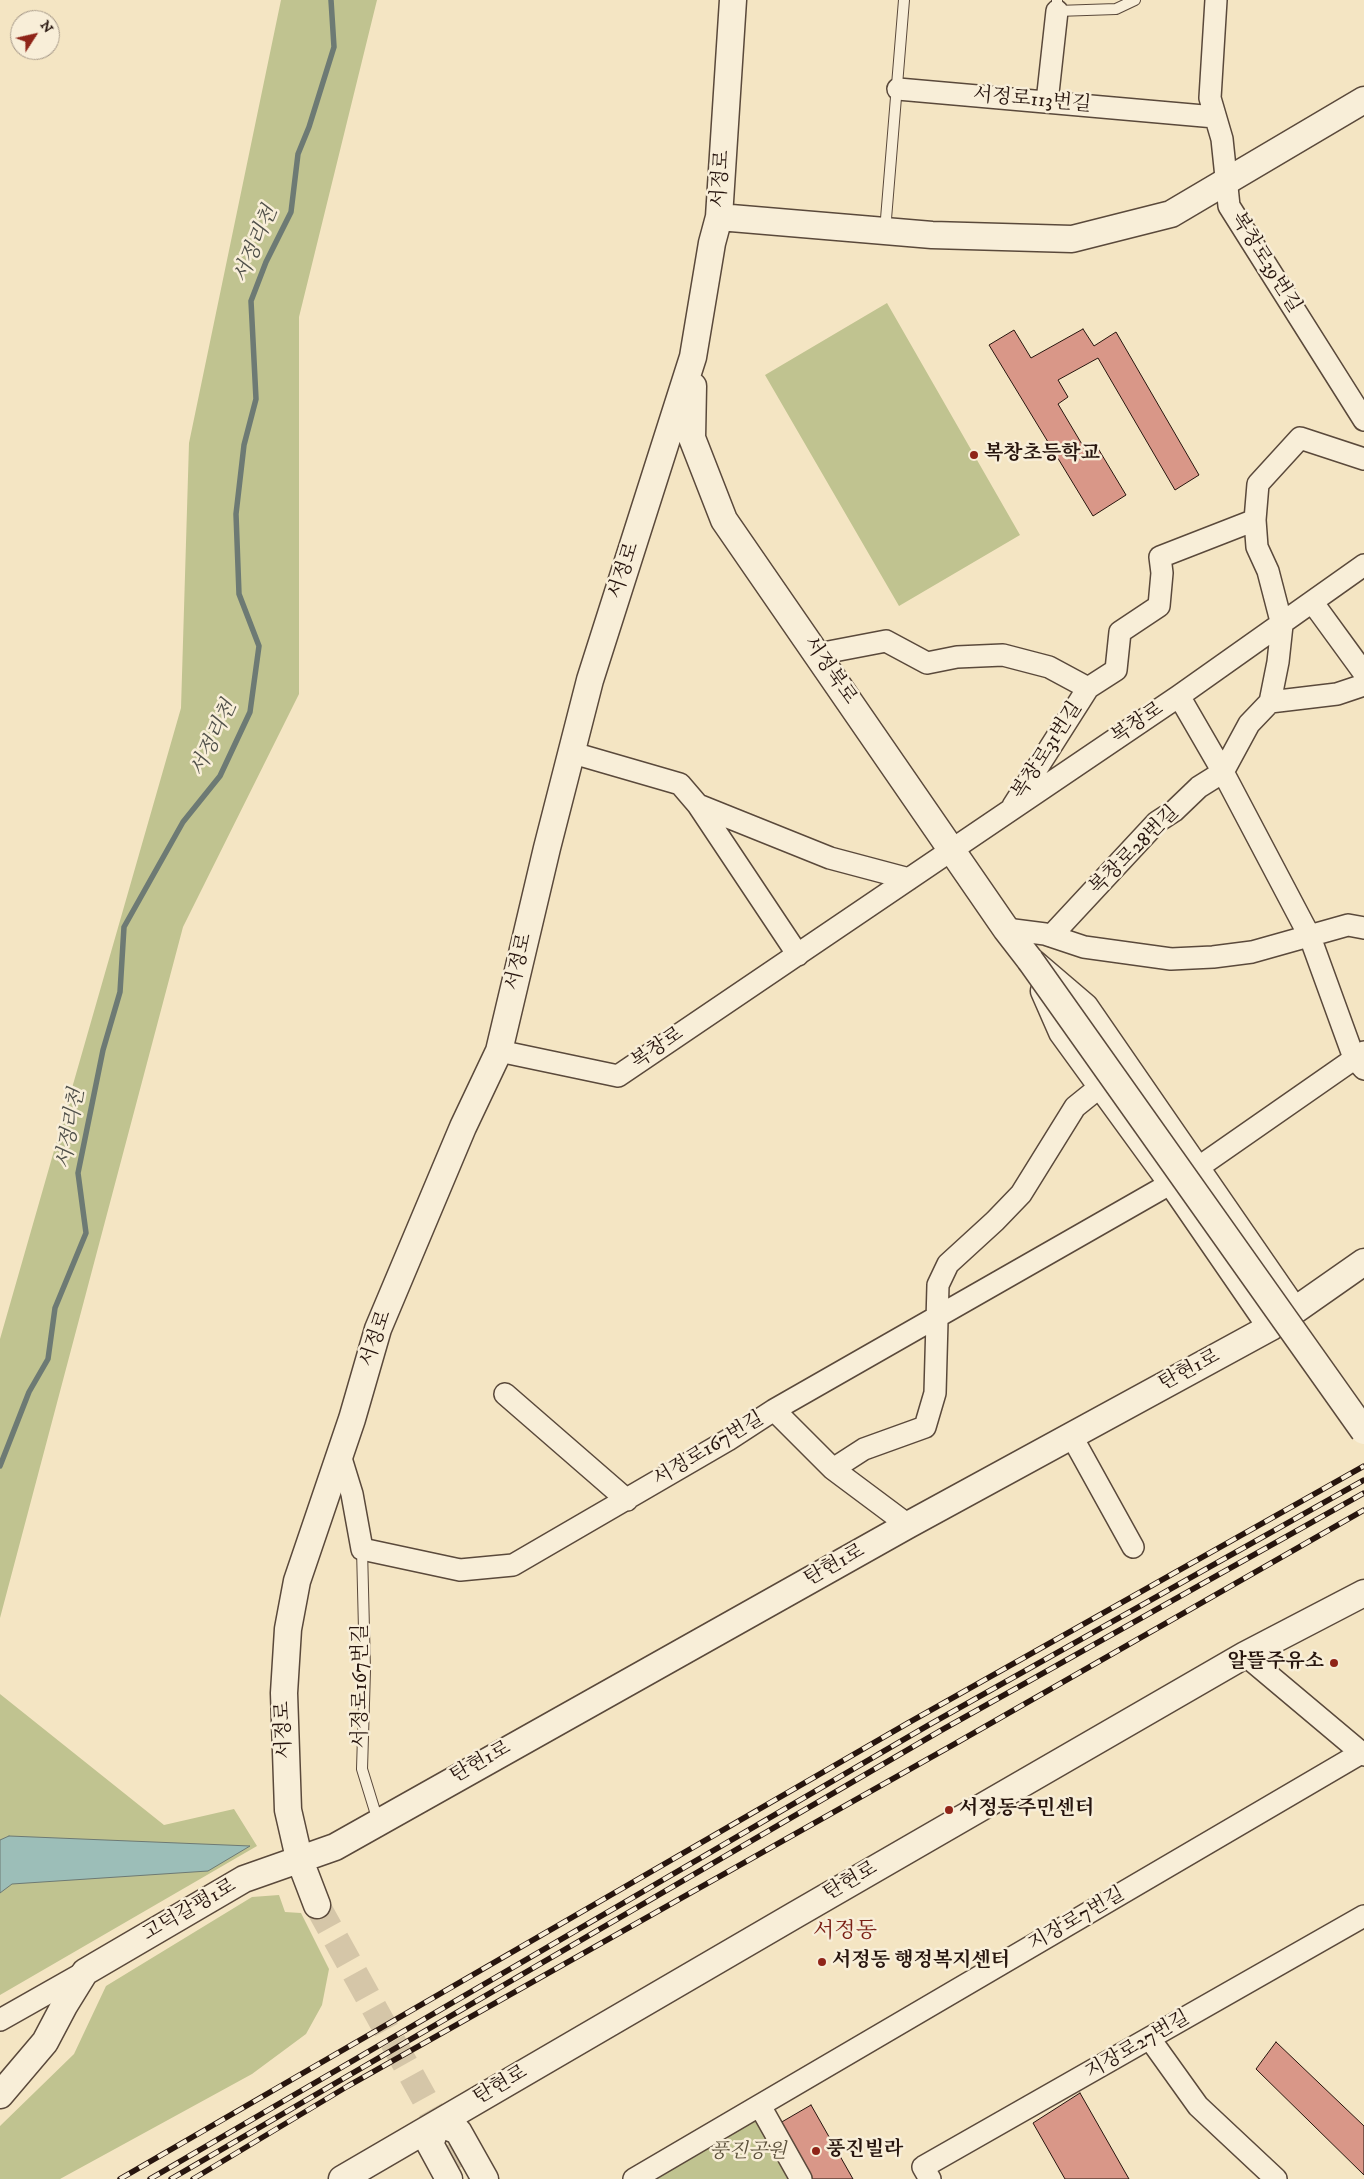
<!DOCTYPE html>
<meta charset="utf-8">
<style>
body{margin:0}
#map{position:relative;width:1364px;height:2179px;overflow:hidden;background:#f4e5c3;font-family:"IM FELL DW Pica",serif}
canvas{display:block}
.north{position:absolute;left:10px;top:10px;width:50px;height:50px;box-sizing:border-box;background:#f8eed8;border:1px solid #a49787;border-radius:50%;rotate:55deg;font-size:14px;font-weight:700;line-height:20px;text-align:center;color:#27150e}
.north::after{content:'';display:block;margin:auto;width:18px;height:22px;background:#8f2418;clip-path:polygon(50% 0,100% 100%,50% 72%,0 100%)}
</style>
<div id="map">
<canvas width="1364" height="2179"></canvas>
<div class="north">N</div>
</div>
<script>
const ctx = document.querySelector('canvas').getContext('2d');
ctx.lineJoin = 'round';
function fill(path, color) { ctx.fillStyle = color; ctx.fill(path, 'evenodd'); }
const toPath = rows => new Path2D(rows.map(r => 'M' + r).join(''));
function strokePath(path, color, width, dash) { ctx.strokeStyle = color; ctx.lineWidth = width; ctx.lineCap = dash ? 'butt' : 'round'; ctx.setLineDash(dash || []); ctx.stroke(path); }
function label(font, color, halo, rows, align = 'center') {
  ctx.font = font + ' "IM FELL DW Pica","Noto Serif KR",serif'; ctx.lineWidth = 5; ctx.setLineDash([]); ctx.textBaseline = 'middle'; ctx.strokeStyle = halo; ctx.fillStyle = color; for (const [text, x, y, turn = 0] of rows) {
    ctx.save(); ctx.translate(x, y); ctx.rotate((+turn || 0) * Math.PI / 180); ctx.textAlign = isNaN(turn) ? turn : align; if (halo) ctx.strokeText(text, 0, 0); ctx.fillText(text, 0, 0); ctx.restore();
  }
}
fill(toPath([
 [281,0,377,0,299,317,299,694,183,927,0,1618,0,1339,181,708,189,443],
 [887,303,1020,535,899,606,765,375],
 [0,1694,164,1825,234,1809,257,1846,0,1995],
 [279,1895,285,1912,301,1913,329,1969,322,2005,306,2034,252,2074,60,2179,0,2179,0,2126,74,2054,106,1986,252,1897],
 [757,2118,792,2179,656,2179,655,2177]
]), '#c0c390');
const water = toPath([
 [9,1836,250,1846,208,1871,12,1884,0,1893,0,1840,9,1836]
]);
fill(water, '#9cbeb8');
strokePath(water, '#6d7a74', 1);
strokePath(toPath([
 [0,1466,29,1392,48,1359,55,1308,86,1233,78,1173,103,1050,120,992,124,927,183,822,220,776,250,712,259,646,239,594,236,514,244,445,256,399,251,301,266,262,291,212,298,154,309,127,334,47,331,0]
]), '#6d7a74', 5.5);
const building = toPath([
 [1083,329,1094,346,1116,332,1199,475,1175,490,1098,358,1058,380,1068,397,1058,404,1086,451,1096,445,1126,495,1093,516,989,345,1014,330,1031,358,1083,329],
 [1276,2042,1364,2126,1364,2175,1256,2069,1276,2042],
 [1080,2093,1129,2179,1065,2179,1033,2123,1080,2093],
 [811,2105,853,2179,811,2179,780,2123,811,2105]
]);
fill(building, '#d99788');
strokePath(building, '#27150e', 1);
strokePath(toPath([
 [317,1905,469,2179]
]), '#d5c6a8', 26, [26, 13]);
const service = toPath([
 [1057,0,1057,11,1116,9,1135,0],
 [885,231,904,0],
 [362,1549,365,1670,362,1769,378,1821]
]);
const minor = toPath([
 [1216,0,1210,98,1222,139,1229,206,1364,420],
 [898,89,1215,117],
 [1047,102,1057,11],
 [1255,520,1258,484,1300,438,1364,459],
 [1313,603,1364,673],
 [818,654,886,641,927,663,957,657,1003,655,1049,667,1088,688,1116,670,1120,632,1159,606,1162,573,1160,557,1255,520,1257,547,1268,571,1282,625,1278,662,1270,702],
 [1179,696,1223,772,1310,937,1354,1058,1364,1069],
 [573,753,680,784,698,805,798,955],
 [698,805,830,858,909,879],
 [1013,806,1088,688],
 [1006,929,1045,934,1084,947,1171,959,1213,957,1252,952,1348,925,1364,928],
 [1051,936,1157,822,1174,811,1199,787,1223,772,1249,724,1270,702,1337,694,1364,685],
 [499,1051,618,1076,1179,696,1364,565],
 [505,1394,627,1500],
 [774,1410,1196,1169,1364,1052],
 [1071,1435,1133,1547],
 [340,1455,352,1494,362,1549,460,1570,513,1565,728,1440,774,1410,833,1469,864,1449,925,1427,935,1393,938,1285,948,1264,995,1221,1021,1194,1075,1107,1101,1086],
 [833,1469,908,1525],
 [1245,1655,1364,1755],
 [0,2020,85,1972],
 [1150,2039,1198,2106,1276,2179],
 [760,2106,801,2179],
 [634,2179,1361,1753],
 [930,2179,923,2167,1364,1916]
]);
const tertiary = toPath([
 [719,217,932,235,1072,239,1171,214,1364,100],
 [693,386,692,438,724,520,1006,929,1030,960,1085,1007,1294,1310],
 [1044,991,1062,1032,1174,1186,1271,1327],
 [317,1905,299,1858,288,1810,284,1693,288,1629,297,1581,352,1419,378,1329,463,1127,499,1051,547,848,590,680,693,357,712,243,719,217,733,0],
 [0,2095,45,2042,64,2006,85,1972,244,1879,335,1847,908,1525,1271,1327,1364,1262],
 [342,2179,795,1915,1245,1655,1364,1593],
 [449,2179,430,2144,438,2123,458,2131,485,2179]
]);
strokePath(service, '#5a493b', 12);
strokePath(minor, '#5a493b', 24);
strokePath(tertiary, '#5a493b', 29);
strokePath(service, '#f8eed8', 10);
strokePath(minor, '#f8eed8', 21);
strokePath(tertiary, '#f8eed8', 26);
const rail = toPath([
 [120,2179,908,1723,1364,1466],
 [150,2179,927,1726,1364,1480],
 [171,2179,940,1731,1364,1493],
 [193,2179,348,2086,951,1746,1364,1510]
]);
strokePath(rail, '#27150e', 5.5);
strokePath(rail, '#f8eed8', 4, [11]);
const tertiaryBridge = toPath([
 [1030,960,1364,1431]
]);
strokePath(tertiaryBridge, '#5a493b', 29, []);
strokePath(tertiaryBridge, '#f8eed8', 26);
for (const [x, y, r, color] of [
 [974,455,5,"#8f2418"],
 [1334,1663,5,"#8f2418"],
 [949,1810,5,"#8f2418"],
 [822,1962,5,"#8f2418"],
 [816,2151,5,"#8f2418"]
]) { const dot = new Path2D(); dot.arc(x, y, r, 0, 2 * Math.PI); ctx.fillStyle = color; ctx.fill(dot); strokePath(dot, '#f8eed8', 2); }
label('20px', '#27150e', '#f8eed8', [
 ["서정로113번길",1032,101,5],
 ["서정로",722,179,-86],
 ["복창로39번길",1265,263,58],
 ["서정로",625,571,-72],
 ["서정북로",829,671,55],
 ["복창로",1138,724,-34],
 ["복창로31번길",1048,751,-57],
 ["복창로28번길",1135,851,-45],
 ["서정로",520,962,-77],
 ["복창로",658,1049,-34],
 ["서정로",377,1339,-71],
 ["탄현1로",1190,1371,-28],
 ["서정로167번길",709,1450,-31],
 ["탄현1로",835,1566,-29],
 ["서정로167번길",362,1686,-90],
 ["서정로",285,1730,-92],
 ["탄현1로",481,1763,-29],
 ["탄현로",851,1882,-30],
 ["고덕갈평1로",190,1911,-30],
 ["지장로7번길",1077,1920,-30],
 ["지장로27번길",1138,2046,-30],
 ["탄현로",501,2086,-30]
]);
label('bold 20px', '#27150e', '#f8eed8', [
 ["복창초등학교",984,455],
 ["알뜰주유소",1324,1663,"right"],
 ["서정동주민센터",959,1810],
 ["서정동 행정복지센터",832,1962],
 ["풍진빌라",826,2151]
], 'left');
label('italic 20px', '#5d523c', '#f8eed8', [
 ["풍진공원",748,2153]
]);
label('italic 21px', '#50504a', '#f8eed8', [
 ["서정리천",257,245,-67],
 ["서정리천",215,739,-65],
 ["서정리천",72,1129,-80]
]);
label('22px', '#7a1f14', '#f8eed8', [
 ["서정동",845,1932]
]);
</script>
